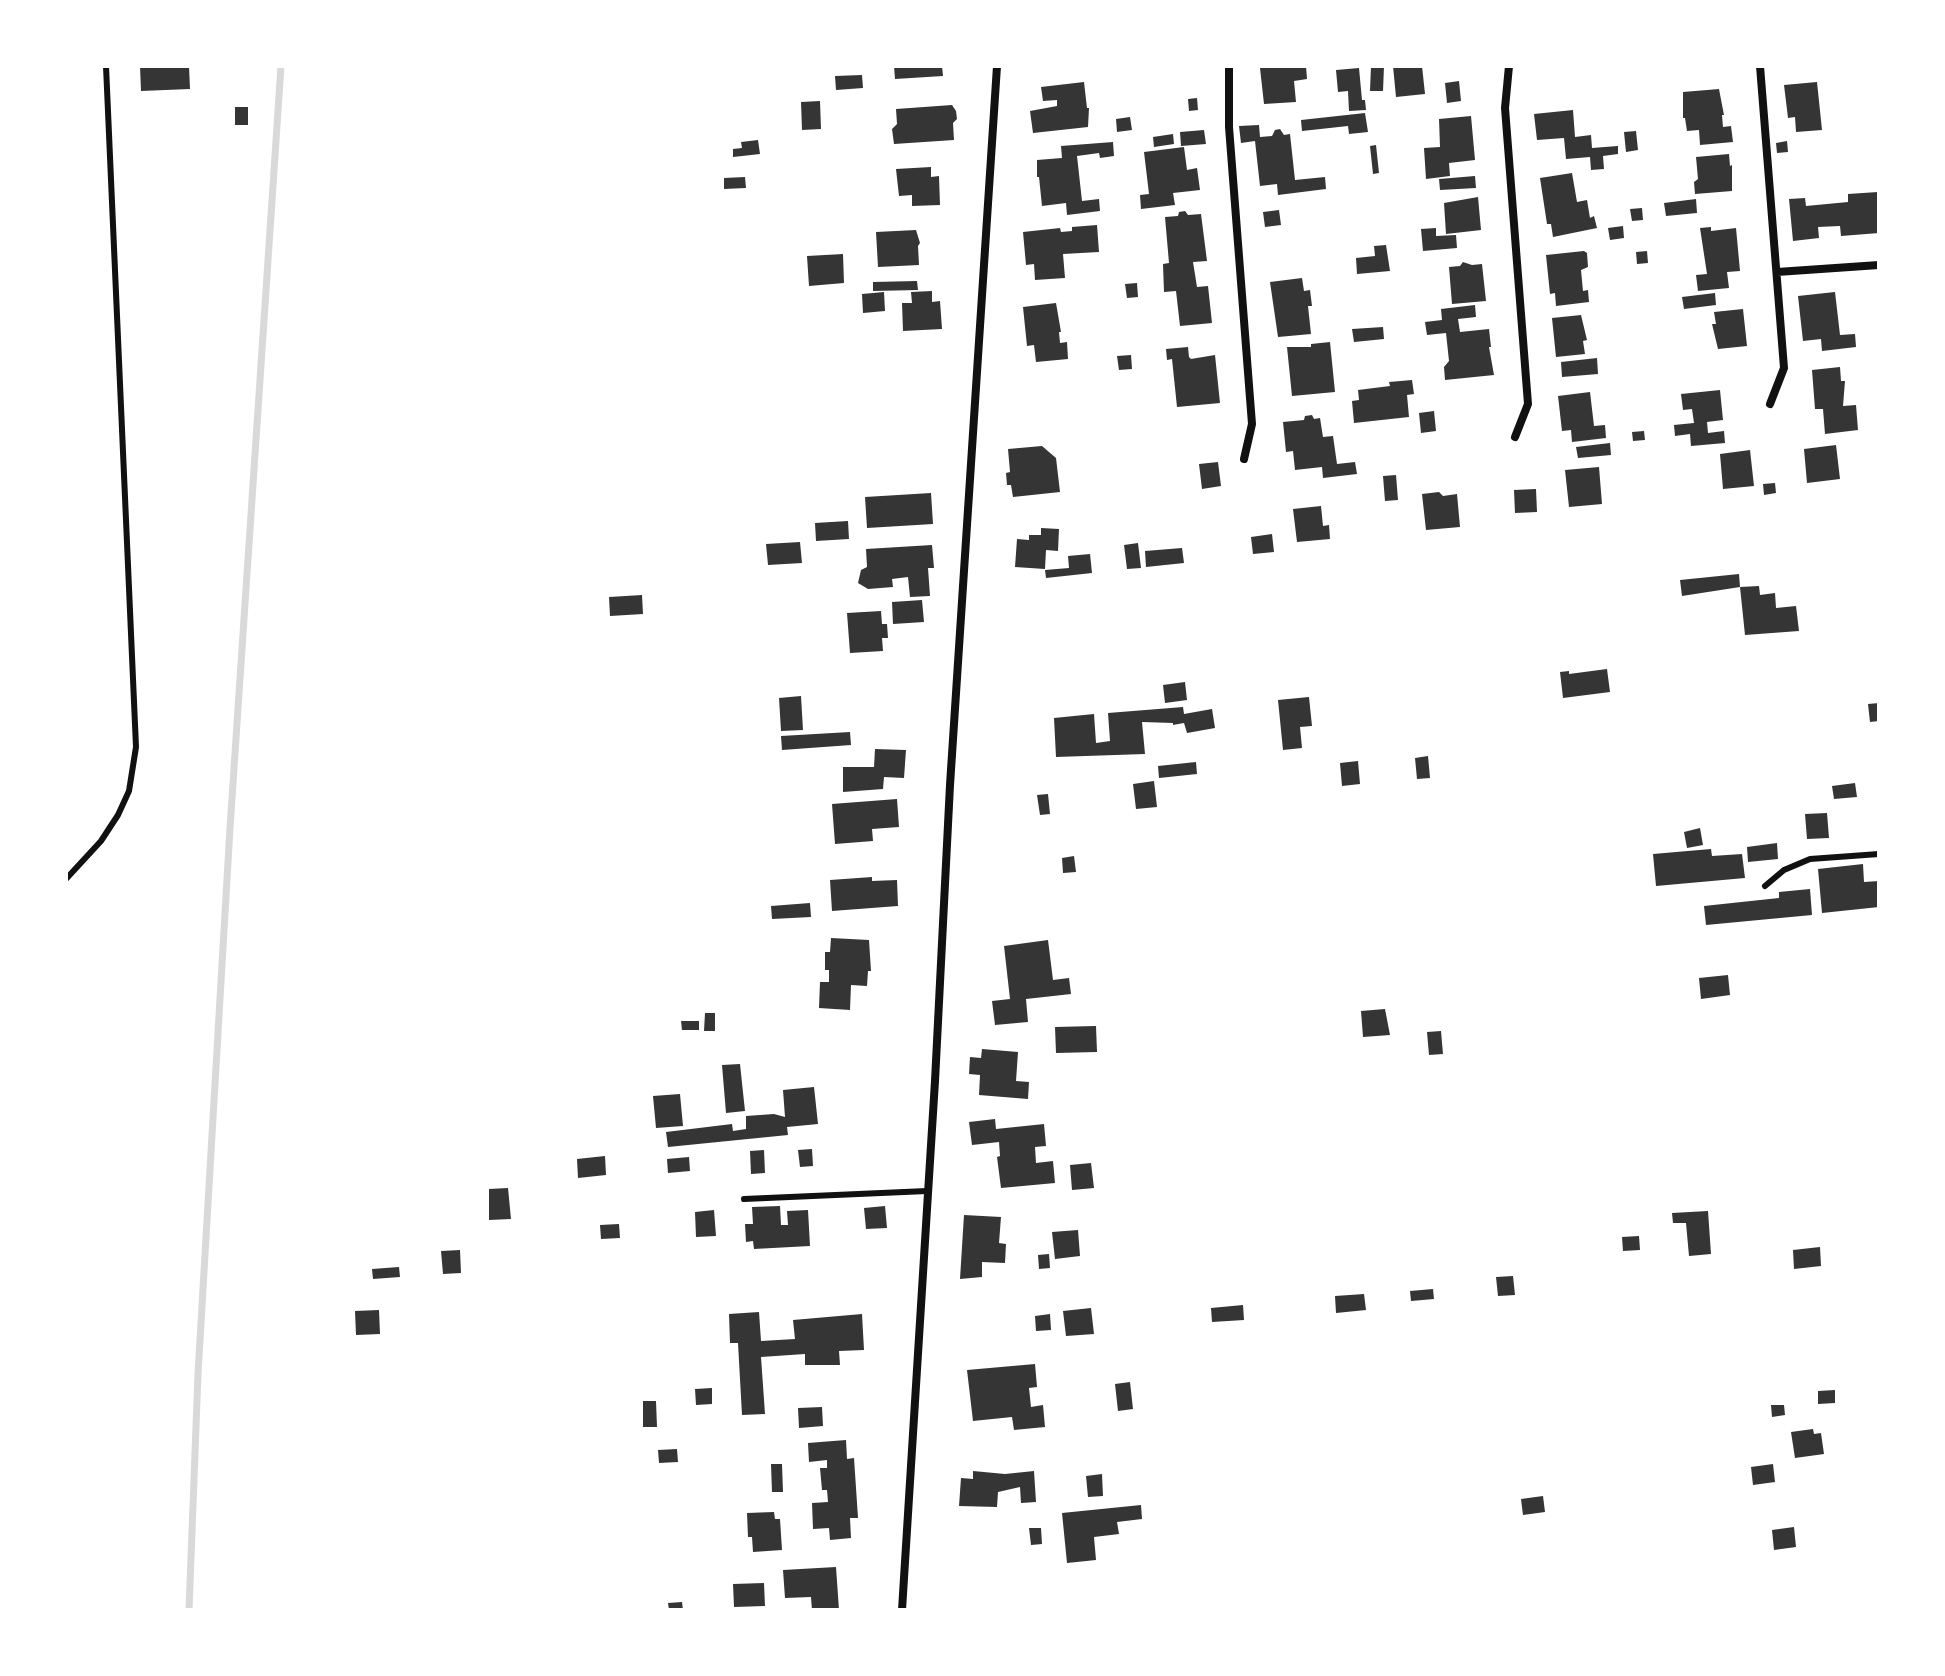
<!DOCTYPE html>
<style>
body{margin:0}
#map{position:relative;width:1945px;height:1676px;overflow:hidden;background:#fff;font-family:"Varela Round",sans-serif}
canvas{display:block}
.frame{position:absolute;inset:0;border:68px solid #fff;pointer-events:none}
</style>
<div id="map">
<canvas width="1945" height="1676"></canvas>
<div class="frame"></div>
</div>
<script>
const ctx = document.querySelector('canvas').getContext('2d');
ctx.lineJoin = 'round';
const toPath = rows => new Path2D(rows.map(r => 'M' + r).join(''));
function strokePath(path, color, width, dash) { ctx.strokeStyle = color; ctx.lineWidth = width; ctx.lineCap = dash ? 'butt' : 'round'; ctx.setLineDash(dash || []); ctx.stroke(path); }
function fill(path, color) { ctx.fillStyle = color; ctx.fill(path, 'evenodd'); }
strokePath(toPath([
 [189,1610,198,1374,230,828,281,66]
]), '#d9d9d9', 7);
fill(toPath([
 [140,66,189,66,190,89,141,91],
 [894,66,942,66,943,76,895,79],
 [1306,66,1307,79,1294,81,1296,102,1264,104,1260,68],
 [1371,66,1384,66,1383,91,1370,91],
 [1393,66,1422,66,1425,94,1396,97],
 [1359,68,1362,100,1365,100,1366,110,1349,111,1348,91,1338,92,1336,70],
 [862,75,863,88,836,90,835,76],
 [1459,81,1461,101,1447,103,1445,83],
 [1084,82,1087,108,1089,108,1088,127,1033,133,1030,111,1057,106,1057,100,1043,101,1041,87],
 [1817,82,1822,130,1796,132,1795,117,1788,118,1784,85],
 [1719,89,1724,115,1722,115,1723,127,1731,126,1733,142,1700,145,1699,130,1687,131,1685,118,1683,118,1683,92],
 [1197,98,1198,110,1189,111,1188,99],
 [820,101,821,129,802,130,801,102],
 [952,105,956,111,957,119,953,123,954,140,894,144,892,129,897,124,896,109],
 [235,107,248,107,248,125,235,125],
 [1573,110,1575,137,1591,135,1592,148,1618,146,1618,154,1603,156,1604,169,1591,170,1590,157,1566,159,1564,138,1537,140,1534,114],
 [1365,113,1368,132,1349,134,1348,126,1302,131,1301,120],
 [1471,116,1475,160,1449,163,1450,176,1426,179,1424,148,1440,147,1439,119],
 [1130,117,1132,130,1117,132,1116,119],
 [1259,125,1260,137,1272,136,1275,130,1280,129,1284,135,1290,134,1295,180,1325,177,1326,189,1278,195,1277,184,1260,186,1255,141,1241,143,1239,126],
 [1204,130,1206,144,1181,146,1180,132],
 [1636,131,1638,150,1626,152,1624,132],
 [1173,134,1174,144,1154,147,1153,137],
 [758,140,760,154,733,157,733,149,742,148,741,142],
 [1787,141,1788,152,1777,153,1776,143],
 [1113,142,1114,156,1100,158,1099,153,1077,156,1082,201,1099,199,1100,211,1067,215,1066,203,1042,206,1039,177,1037,177,1037,160,1062,158,1061,146],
 [1376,145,1379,173,1373,174,1370,146],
 [1184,147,1187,170,1197,168,1200,190,1173,193,1175,205,1141,209,1140,195,1149,194,1144,152],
 [1729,154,1730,166,1732,165,1732,191,1695,194,1694,182,1698,179,1696,157],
 [931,167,931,177,939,176,940,205,912,206,912,195,899,196,896,169],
 [1572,173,1577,202,1587,200,1590,218,1594,216,1597,228,1553,237,1551,224,1547,224,1540,178],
 [1475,176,1476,188,1440,190,1439,179],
 [745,177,746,188,724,189,724,178],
 [1878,192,1879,233,1841,236,1840,226,1818,227,1819,238,1793,241,1789,199,1805,198,1806,206,1848,202,1848,194],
 [1478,197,1481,230,1446,234,1444,203],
 [1696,199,1697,213,1666,216,1664,203],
 [1642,208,1643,220,1632,221,1630,209],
 [1279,210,1281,225,1265,227,1263,212],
 [1185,211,1188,215,1201,214,1207,261,1193,262,1197,287,1208,286,1212,323,1180,326,1176,291,1164,292,1163,264,1169,263,1165,217,1178,216,1179,212],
 [1097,225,1099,252,1063,254,1065,278,1035,280,1034,264,1026,265,1023,232,1060,228,1061,232,1072,231,1072,227],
 [1623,226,1624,238,1610,240,1608,228],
 [1711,227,1711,231,1736,228,1740,271,1727,272,1729,288,1698,291,1696,275,1707,274,1700,228],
 [1436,228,1436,236,1456,235,1457,248,1423,251,1421,229],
 [916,230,920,243,918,246,919,265,878,267,876,232],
 [1386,245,1390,271,1357,274,1356,258,1375,256,1374,246],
 [1584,251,1587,253,1588,267,1581,270,1583,291,1588,290,1589,302,1556,306,1555,293,1550,294,1546,255],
 [1647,251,1648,263,1637,264,1636,252],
 [843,254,844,283,809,286,807,256],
 [1463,262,1472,265,1482,264,1486,301,1452,304,1449,267,1460,266],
 [1302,278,1304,291,1310,290,1312,306,1308,306,1311,334,1278,337,1270,282],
 [917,281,918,290,873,291,873,282],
 [1137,283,1138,297,1127,298,1125,284],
 [932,291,932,302,940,301,942,329,903,331,902,303,912,303,911,292],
 [884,292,885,311,863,313,862,294],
 [1835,292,1840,335,1855,334,1856,347,1822,351,1821,339,1803,341,1798,296],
 [1715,293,1716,305,1684,309,1682,297],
 [1056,303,1061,332,1059,332,1060,343,1067,342,1068,359,1036,362,1034,345,1027,346,1023,307],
 [1475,305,1476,317,1458,319,1460,332,1489,329,1491,347,1489,347,1494,375,1445,380,1444,367,1449,361,1446,333,1427,335,1425,322,1442,320,1441,309],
 [1743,309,1747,346,1718,349,1712,324,1716,324,1714,312],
 [1581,315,1587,340,1583,341,1585,354,1556,357,1552,318],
 [1383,327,1384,339,1354,342,1352,329],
 [1330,342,1335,392,1292,396,1287,347,1311,347,1311,344],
 [1188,347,1189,357,1191,359,1215,355,1220,403,1177,407,1172,359,1167,360,1166,349],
 [1131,355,1132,369,1119,370,1117,356],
 [1597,358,1598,374,1562,377,1561,362],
 [1840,367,1841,381,1845,381,1843,406,1856,405,1858,430,1825,434,1823,409,1815,409,1812,370],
 [1412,380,1414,394,1407,395,1409,417,1354,423,1352,401,1359,400,1358,390,1390,386,1389,382],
 [1720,390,1723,420,1707,422,1708,433,1724,431,1725,443,1691,446,1690,434,1675,436,1674,425,1694,423,1692,409,1683,410,1681,394],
 [1590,392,1594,426,1605,425,1606,438,1572,442,1571,430,1562,431,1558,396],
 [1434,411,1436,431,1421,433,1419,413],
 [1312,415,1314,419,1320,418,1323,437,1333,436,1337,464,1355,462,1357,474,1323,478,1322,467,1295,470,1293,451,1286,452,1283,422,1304,420,1305,416],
 [1644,431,1645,440,1633,441,1632,432],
 [1610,443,1611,455,1578,458,1576,447],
 [1836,445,1840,479,1807,483,1804,449],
 [1042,446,1056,458,1060,492,1013,497,1011,485,1007,485,1006,473,1010,472,1008,449],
 [1750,450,1754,486,1723,489,1720,454],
 [1218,462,1221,486,1202,489,1199,464],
 [1599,467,1602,504,1569,507,1565,470],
 [1396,475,1398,500,1385,501,1383,476],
 [1775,483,1776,493,1764,495,1763,484],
 [1536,489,1537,512,1515,513,1514,490],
 [1439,492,1443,496,1457,494,1460,527,1426,530,1422,494],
 [931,493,933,524,867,528,865,497],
 [1321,506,1323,526,1329,525,1330,539,1297,542,1293,509],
 [848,521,849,539,816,541,815,523],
 [1041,528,1059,529,1058,551,1046,550,1045,569,1015,567,1017,539,1029,540,1029,535,1041,535],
 [1272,534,1274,552,1253,554,1251,537],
 [800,542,802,563,768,565,766,544],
 [1138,543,1141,568,1127,569,1124,545],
 [932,545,934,568,928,568,930,596,910,597,908,577,892,579,893,587,868,589,858,583,861,570,867,567,866,549],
 [1182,548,1184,563,1146,567,1145,551],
 [1090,554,1092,573,1046,578,1045,570,1069,568,1068,556],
 [1739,574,1740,587,1682,596,1680,580],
 [1759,586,1760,595,1775,593,1776,608,1796,606,1799,631,1745,635,1740,587],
 [642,595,643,614,610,616,609,597],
 [922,600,924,622,893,624,892,602],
 [881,611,882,624,887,624,888,638,882,638,883,651,850,653,847,613],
 [1607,669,1610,692,1563,698,1560,672,1569,671,1569,674],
 [1185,682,1187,700,1165,703,1163,685],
 [801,696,803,730,781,731,779,698],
 [1309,697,1312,726,1300,727,1302,748,1283,750,1278,700],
 [1879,703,1879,721,1870,722,1868,704],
 [1183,707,1184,714,1212,709,1215,728,1187,733,1184,723,1173,725,1173,723,1142,722,1145,754,1056,757,1054,718,1094,714,1096,743,1110,741,1108,713],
 [850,732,851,745,782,750,781,736],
 [875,749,906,750,904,778,884,777,883,789,843,792,843,767,874,767],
 [1428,756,1430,778,1417,779,1415,758],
 [1358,761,1360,784,1342,786,1340,763],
 [1196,762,1197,774,1159,778,1158,766],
 [1154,781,1157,807,1136,809,1133,784],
 [1855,783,1857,797,1834,799,1832,786],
 [1048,794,1050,814,1040,815,1037,795],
 [897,799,899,827,872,829,873,841,835,844,832,804],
 [1827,813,1829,838,1807,839,1805,814],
 [1700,828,1703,845,1687,848,1684,832],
 [1777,843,1778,859,1748,862,1747,847],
 [1711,849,1712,856,1742,854,1745,878,1656,886,1653,854],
 [1074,856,1076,872,1063,873,1062,858],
 [1863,864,1864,882,1879,881,1879,907,1822,913,1818,869],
 [872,877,872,881,897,880,898,906,832,911,830,880],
 [1810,889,1812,915,1706,925,1704,906,1779,898,1779,892],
 [810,903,811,917,772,919,771,906],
 [831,938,869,940,871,971,868,971,867,986,851,985,850,1010,819,1008,820,982,829,982,829,970,825,970,825,952,830,952],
 [1048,940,1053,980,1069,978,1071,994,1026,999,1028,1022,995,1025,992,1001,1010,999,1004,946],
 [1728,975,1730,995,1701,999,1699,978],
 [1385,1009,1390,1035,1363,1037,1361,1011],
 [705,1013,715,1013,715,1031,704,1031],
 [681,1021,699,1021,699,1030,682,1030],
 [1096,1026,1097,1052,1056,1053,1055,1027],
 [1441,1031,1443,1054,1429,1055,1427,1032],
 [982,1049,1018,1052,1016,1081,1029,1082,1028,1099,979,1095,980,1075,969,1074,970,1057,981,1058],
 [740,1064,745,1111,726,1113,722,1065],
 [814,1087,818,1124,787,1127,788,1135,668,1147,666,1132,732,1124,733,1131,746,1129,746,1116,774,1114,785,1117,783,1090],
 [680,1094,683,1126,656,1128,653,1096],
 [995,1119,996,1129,1044,1124,1046,1146,1035,1147,1036,1163,1053,1161,1055,1183,1001,1188,997,1157,1000,1156,999,1142,972,1145,969,1122],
 [812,1149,813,1166,800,1167,798,1150],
 [764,1150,765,1173,751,1174,750,1151],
 [605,1156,606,1175,578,1178,577,1159],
 [689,1157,690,1171,668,1173,667,1159],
 [1091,1163,1094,1188,1072,1190,1070,1165],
 [508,1188,511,1219,489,1220,489,1189],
 [780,1206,781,1225,788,1225,787,1211,808,1210,810,1246,754,1249,753,1241,746,1242,745,1224,753,1224,752,1207],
 [885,1206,887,1228,866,1229,864,1208],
 [714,1210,716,1236,696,1237,695,1212],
 [1708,1211,1711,1254,1689,1256,1686,1223,1673,1223,1672,1213],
 [964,1215,1001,1217,999,1243,1006,1244,1005,1263,982,1262,982,1277,960,1279],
 [619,1224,620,1238,601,1239,600,1225],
 [1078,1230,1080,1256,1055,1259,1052,1232],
 [1639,1236,1640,1250,1623,1251,1622,1237],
 [1820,1247,1821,1266,1794,1269,1793,1250],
 [460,1250,461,1273,443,1274,441,1251],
 [1049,1254,1050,1268,1039,1269,1038,1255],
 [399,1267,400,1277,373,1279,372,1269],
 [1513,1276,1515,1295,1498,1296,1496,1277],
 [1433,1289,1434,1299,1411,1301,1410,1291],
 [1364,1294,1366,1310,1336,1313,1335,1296],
 [1243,1305,1244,1320,1212,1322,1211,1308],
 [1091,1308,1094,1334,1066,1336,1063,1311],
 [379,1310,380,1334,356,1335,355,1311],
 [759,1312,761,1341,795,1339,793,1320,862,1314,864,1350,839,1351,840,1365,805,1365,805,1354,761,1357,765,1414,742,1415,738,1343,730,1343,729,1314],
 [1050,1314,1051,1330,1036,1331,1035,1316],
 [1035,1364,1037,1387,1029,1388,1031,1407,1043,1405,1045,1427,1014,1430,1012,1417,973,1421,967,1370],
 [1130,1382,1133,1409,1118,1411,1115,1384],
 [712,1388,712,1404,696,1405,695,1389],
 [1835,1390,1835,1403,1818,1404,1818,1391],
 [643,1401,656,1401,657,1427,643,1427],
 [1771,1405,1784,1405,1785,1415,1772,1417],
 [822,1407,823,1426,799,1428,798,1408],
 [1813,1429,1814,1434,1821,1433,1824,1454,1795,1458,1791,1432],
 [846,1440,847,1459,854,1458,858,1518,850,1518,851,1538,830,1540,829,1528,813,1529,812,1503,828,1502,827,1490,822,1490,820,1468,827,1468,827,1460,809,1462,808,1443],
 [677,1449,678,1462,659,1463,658,1450],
 [771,1464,782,1464,783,1492,772,1492],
 [1773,1464,1775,1482,1753,1485,1751,1467],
 [973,1471,1005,1474,1034,1471,1036,1502,1021,1503,1020,1487,998,1492,997,1507,959,1506,961,1478,973,1479],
 [1102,1474,1103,1496,1088,1497,1086,1476],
 [1543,1496,1545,1512,1523,1515,1521,1499],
 [1141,1505,1142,1519,1117,1522,1119,1534,1094,1537,1096,1560,1067,1563,1062,1513],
 [774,1512,775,1519,780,1519,782,1550,753,1552,752,1537,748,1537,747,1513],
 [1794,1527,1796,1547,1774,1550,1772,1530],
 [1029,1528,1041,1528,1042,1544,1031,1545],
 [836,1567,839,1610,812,1610,811,1597,785,1598,783,1570],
 [764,1583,765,1606,734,1607,733,1584],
 [682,1602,683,1610,669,1610,668,1603]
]), '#353535');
strokePath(toPath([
 [66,879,101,841,118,815,129,791,136,747,106,66],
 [1765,886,1784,870,1810,859,1879,854],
 [744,1199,927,1191]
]), '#111', 6);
strokePath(toPath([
 [1229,66,1229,127,1252,424,1244,459],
 [1509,66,1505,108,1528,404,1515,437],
 [1760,66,1784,368,1770,404],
 [1777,272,1879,265],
 [902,1610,935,1081,950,785,997,66]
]), '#111', 8);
</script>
